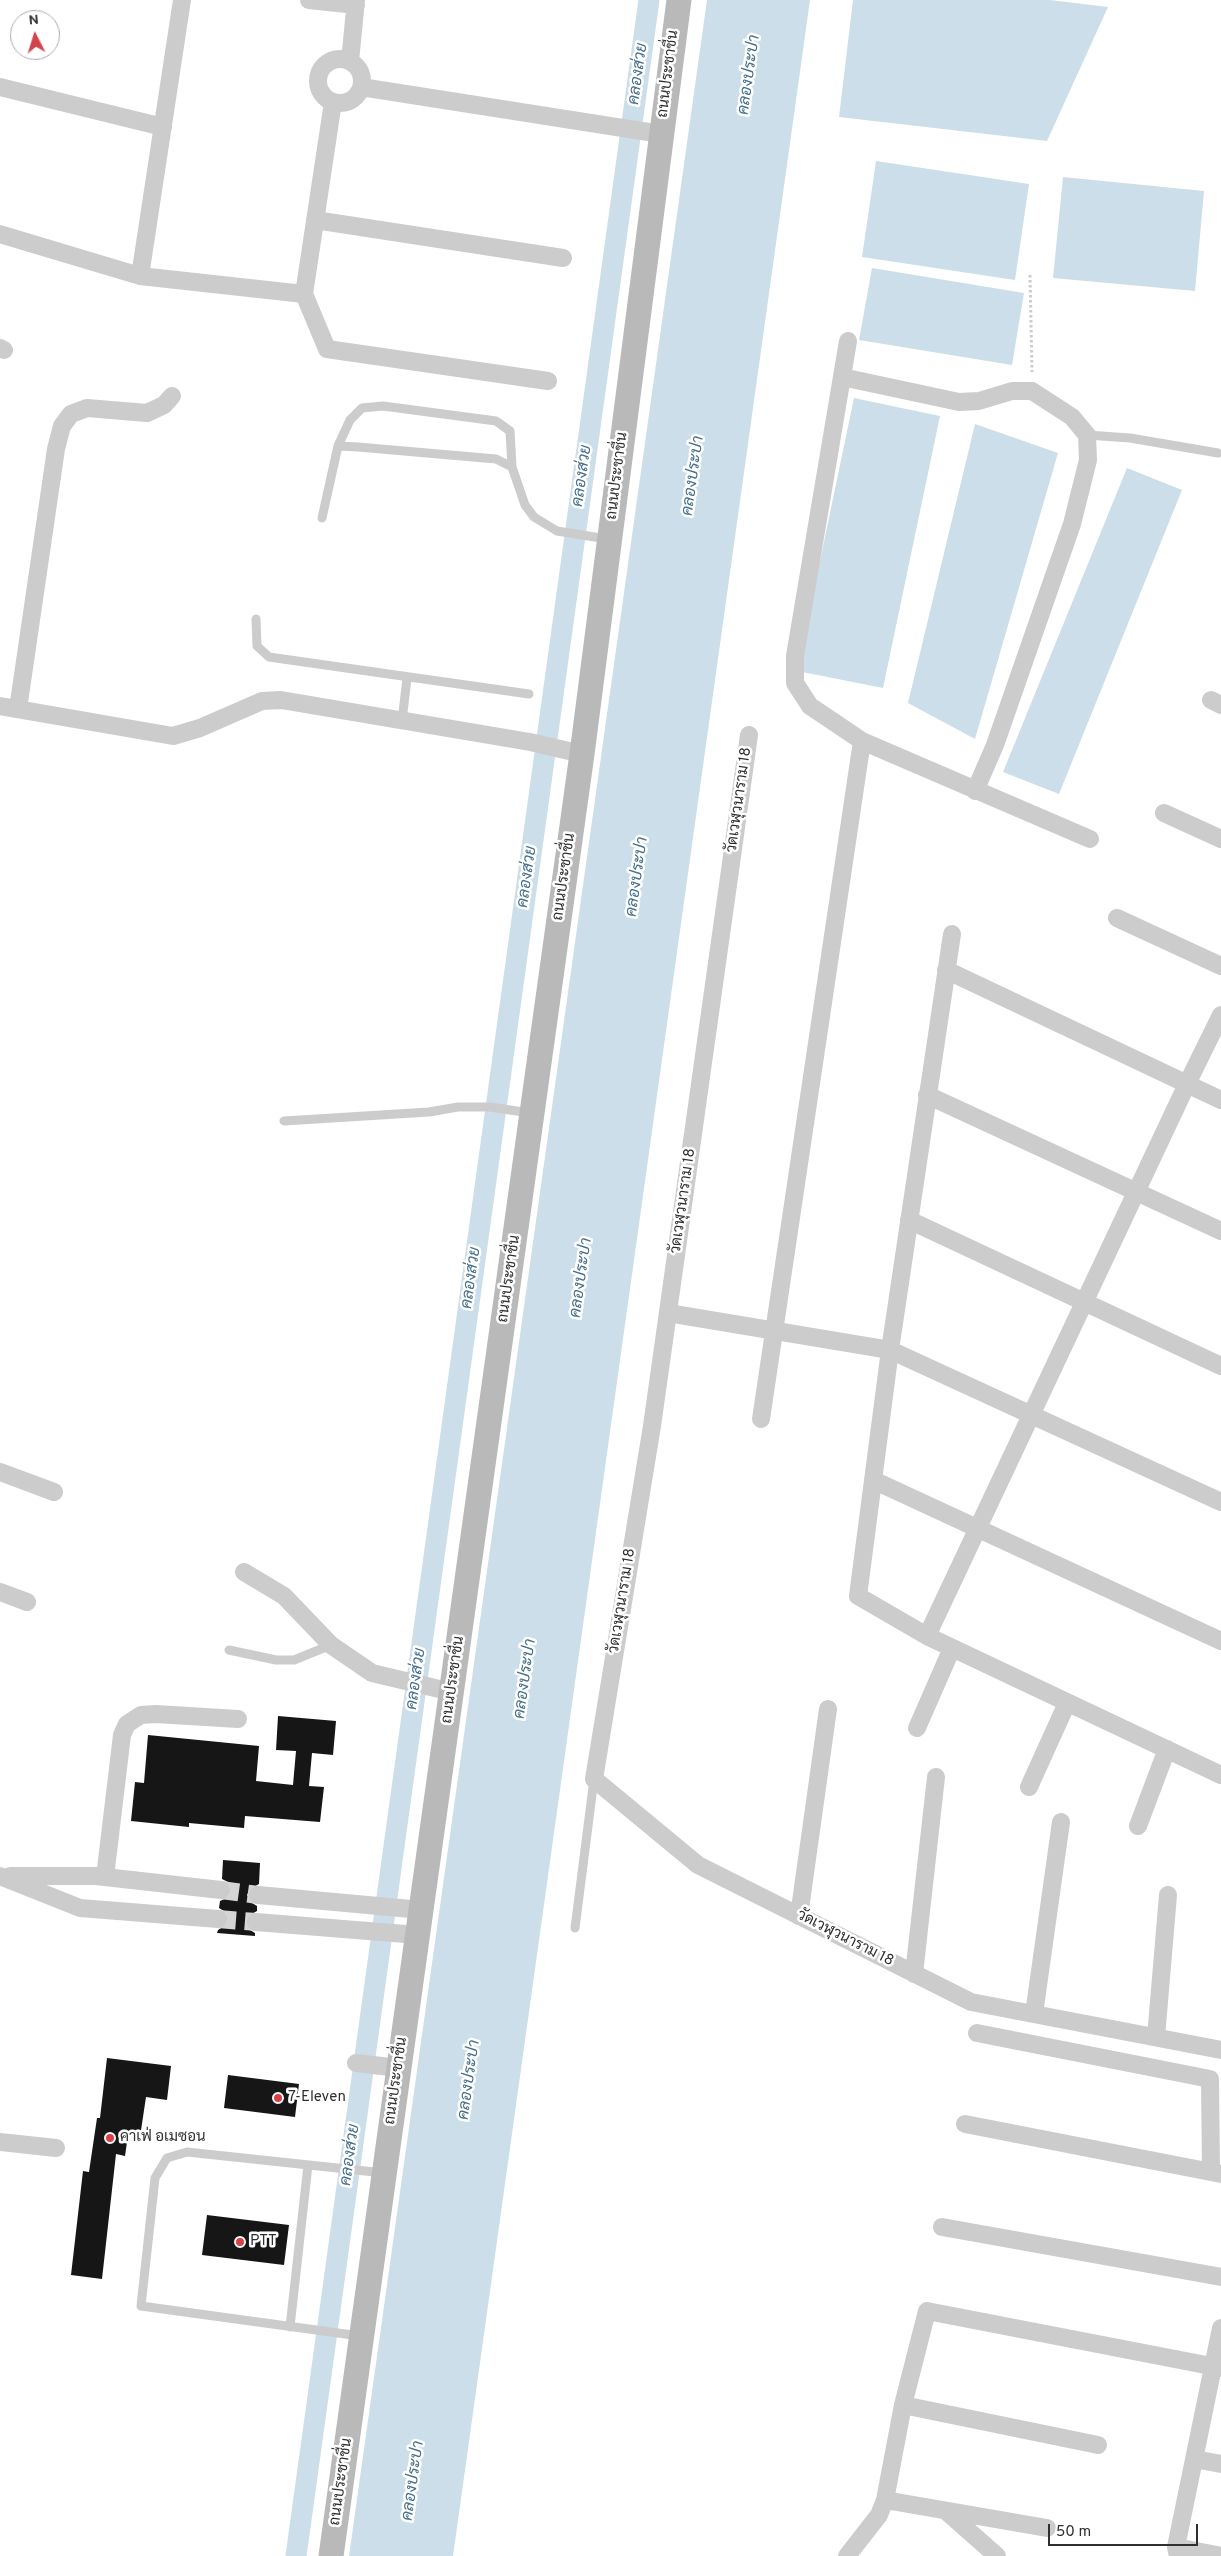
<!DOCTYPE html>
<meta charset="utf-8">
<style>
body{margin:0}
#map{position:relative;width:1221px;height:2556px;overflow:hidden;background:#fff;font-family:Overpass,sans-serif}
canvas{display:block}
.north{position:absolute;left:10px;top:10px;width:50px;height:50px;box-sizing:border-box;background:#fff;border:1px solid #acacac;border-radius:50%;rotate:355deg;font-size:14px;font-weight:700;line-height:20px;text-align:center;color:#2f2f2f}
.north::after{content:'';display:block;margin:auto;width:18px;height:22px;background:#d6424a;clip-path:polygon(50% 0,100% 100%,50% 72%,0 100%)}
.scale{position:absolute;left:1048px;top:2524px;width:150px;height:22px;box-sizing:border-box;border:2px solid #2f2f2f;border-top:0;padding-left:6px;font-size:15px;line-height:18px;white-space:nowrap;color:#2f2f2f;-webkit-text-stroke:4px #fff;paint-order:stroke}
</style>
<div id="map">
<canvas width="1221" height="2556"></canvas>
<div class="north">N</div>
<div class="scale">50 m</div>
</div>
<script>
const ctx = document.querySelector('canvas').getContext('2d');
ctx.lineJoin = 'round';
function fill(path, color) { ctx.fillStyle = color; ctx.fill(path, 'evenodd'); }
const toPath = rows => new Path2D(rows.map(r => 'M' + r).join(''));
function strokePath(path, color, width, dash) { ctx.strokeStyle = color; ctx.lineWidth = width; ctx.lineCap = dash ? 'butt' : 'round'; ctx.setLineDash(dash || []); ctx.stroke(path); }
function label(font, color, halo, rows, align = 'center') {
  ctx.font = font + ' Overpass,Sarabun,sans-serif'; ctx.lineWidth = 5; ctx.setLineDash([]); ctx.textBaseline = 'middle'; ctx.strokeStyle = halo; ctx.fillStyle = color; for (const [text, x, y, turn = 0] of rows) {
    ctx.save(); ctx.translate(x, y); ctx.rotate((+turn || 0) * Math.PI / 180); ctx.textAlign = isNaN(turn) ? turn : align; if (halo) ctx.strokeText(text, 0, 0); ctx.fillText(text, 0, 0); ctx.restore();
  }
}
fill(toPath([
 [707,0,810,0,453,2556,349,2556],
 [853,0,1050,0,1108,7,1047,141,839,117],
 [876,161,1029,184,1015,280,862,257],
 [1063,177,1204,191,1195,291,1053,278],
 [872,268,1024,293,1012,365,859,340],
 [854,398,940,416,883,688,797,671],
 [975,424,1058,453,975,739,908,703],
 [1127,468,1182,490,1059,794,1003,772]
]), '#ccdee9');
strokePath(toPath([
 [296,2556,649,0]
]), '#ccdee9', 21);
fill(toPath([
 [278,1716,336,1721,333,1755,312,1753,309,1786,324,1787,320,1822,245,1816,244,1828,189,1823,189,1827,131,1821,135,1782,144,1783,148,1735,259,1746,256,1781,293,1785,296,1751,276,1750],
 [223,1860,260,1863,259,1884,250,1889,247,1895,252,1903,257,1906,257,1911,248,1916,245,1922,250,1930,255,1933,255,1936,217,1933,218,1930,226,1925,229,1919,224,1911,219,1908,220,1901,229,1897,232,1891,228,1882,222,1879],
 [107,2058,171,2066,167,2100,146,2097,140,2137,128,2135,125,2156,116,2154,102,2279,71,2275,83,2171,89,2172,97,2118,100,2118],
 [228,2075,299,2084,295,2117,224,2108],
 [207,2215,289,2225,284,2265,202,2255]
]), '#161616');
strokePath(toPath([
 [221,1890,258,1895],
 [218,1919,256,1922]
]), '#d5d5d5', 18, [18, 9]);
strokePath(toPath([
 [1030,275,1032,372]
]), '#ccc', 3, [2.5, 2.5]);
strokePath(toPath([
 [1087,435,1130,438,1218,453],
 [338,446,350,420,362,408,383,406,496,421,510,431,512,467],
 [322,518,338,446,358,447,496,459,512,467,525,505,534,517,557,531,607,539],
 [256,619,257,646,269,657,529,694],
 [402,721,407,678],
 [284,1121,429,1112,458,1107,490,1107,530,1113],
 [229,1650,276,1660,294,1660,331,1645],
 [575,1928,594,1779],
 [290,2327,308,2165],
 [360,2336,141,2306,155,2178,167,2158,187,2152,384,2173]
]), '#ccc', 9);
strokePath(toPath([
 [309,0,356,5],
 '318 81a22 22 0 1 1 44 0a22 22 0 1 1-44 0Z',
 [350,61,356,0],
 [0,87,163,127],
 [361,87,661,134],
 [333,102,304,294,327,349,548,381],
 [315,220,563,258],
 [0,234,140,276,304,294],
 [140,276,182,0],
 [848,341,795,656,795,683,810,706,862,741,1090,839],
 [0,348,4,350],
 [842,377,959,402,979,401,1012,391,1032,391,1072,417,1087,435,1088,460,1072,524,995,745,975,791],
 [1211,700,1221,705],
 [0,706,173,736,200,728,262,701,281,700,530,742,582,754],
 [18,709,56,449,62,426,71,414,87,408,147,413,164,405,172,396],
 [749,735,652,1426,594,1779,698,1865,971,2002,1221,2050],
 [1164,813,1221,839],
 [1117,918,1221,966],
 [952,934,890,1350,858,1596,927,1636,1221,1775],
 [946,970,1221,1100],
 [927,1095,1221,1231],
 [909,1220,1221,1366],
 [668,1313,890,1350,1221,1502],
 [761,1419,862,741],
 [0,1472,54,1492],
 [873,1480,1221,1641],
 [244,1572,284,1596,331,1645,372,1673,452,1692],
 [0,1592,27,1602],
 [927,1636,1187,1084,1221,1015],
 [917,1728,952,1648],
 [1029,1787,1067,1703],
 [1138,1826,1167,1749],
 [0,1876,80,1908,218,1919],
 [10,1876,96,1876,221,1890],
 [105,1877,122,1735,127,1724,141,1715,156,1714,238,1719],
 [258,1895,422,1910],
 [799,1916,828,1709],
 [256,1922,418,1935],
 [914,1974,936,1777],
 [1034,2014,1061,1822],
 [977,2033,1210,2079,1211,2172],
 [1156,2037,1168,1895],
 [356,2063,399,2068],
 [965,2124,1221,2174],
 [0,2142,56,2148],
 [942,2227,1221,2277],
 [1098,2445,903,2405,927,2311,1221,2368],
 [1194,2459,1221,2464],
 [885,2500,1047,2528],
 [946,2511,997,2556],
 [1176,2547,1221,2556],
 [847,2556,879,2515,885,2500,903,2405],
 [1178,2556,1176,2547,1221,2328]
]), '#ccc', 18);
strokePath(toPath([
 [331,2556,582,754,679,0]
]), '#b9b9b9', 25);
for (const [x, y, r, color] of [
 [278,2098,5,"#d6424a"],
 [110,2138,5,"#d6424a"],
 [240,2242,5,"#d6424a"]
]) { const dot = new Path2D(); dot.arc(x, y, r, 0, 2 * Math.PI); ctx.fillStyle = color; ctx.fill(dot); strokePath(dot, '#fff', 2); }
label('15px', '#2f2f2f', '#fff', [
 ["ถนนประชาชื่น",669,74,-83],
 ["ถนนประชาชื่น",618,476,-83],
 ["วัดเวฬุวนาราม 18",740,800,-82],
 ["ถนนประชาชื่น",565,877,-82],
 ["วัดเวฬุวนาราม 18",684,1201,-82],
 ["ถนนประชาชื่น",510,1279,-82],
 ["วัดเวฬุวนาราม 18",623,1601,-81],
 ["ถนนประชาชื่น",454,1680,-82],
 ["วัดเวฬุวนาราม 18",845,1939,27],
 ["ถนนประชาชื่น",397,2081,-82],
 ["ถนนประชาชื่น",342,2482,-82]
]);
label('15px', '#2f2f2f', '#fff', [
 ["7-Eleven",288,2098],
 ["คาเฟ่ อเมซอน",120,2138],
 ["PTT",250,2242]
], 'left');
label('italic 16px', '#446e8a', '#fff', [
 ["คลองส่วย",639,74,-82],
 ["คลองประปา",750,75,-82],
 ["คลองส่วย",583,476,-82],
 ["คลองประปา",694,476,-82],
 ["คลองส่วย",528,877,-82],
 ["คลองประปา",638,877,-82],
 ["คลองส่วย",472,1278,-82],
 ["คลองประปา",582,1278,-82],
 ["คลองส่วย",417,1679,-82],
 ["คลองประปา",526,1679,-82],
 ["คลองประปา",470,2080,-82],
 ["คลองส่วย",351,2155,-82],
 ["คลองประปา",414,2481,-82]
]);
</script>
